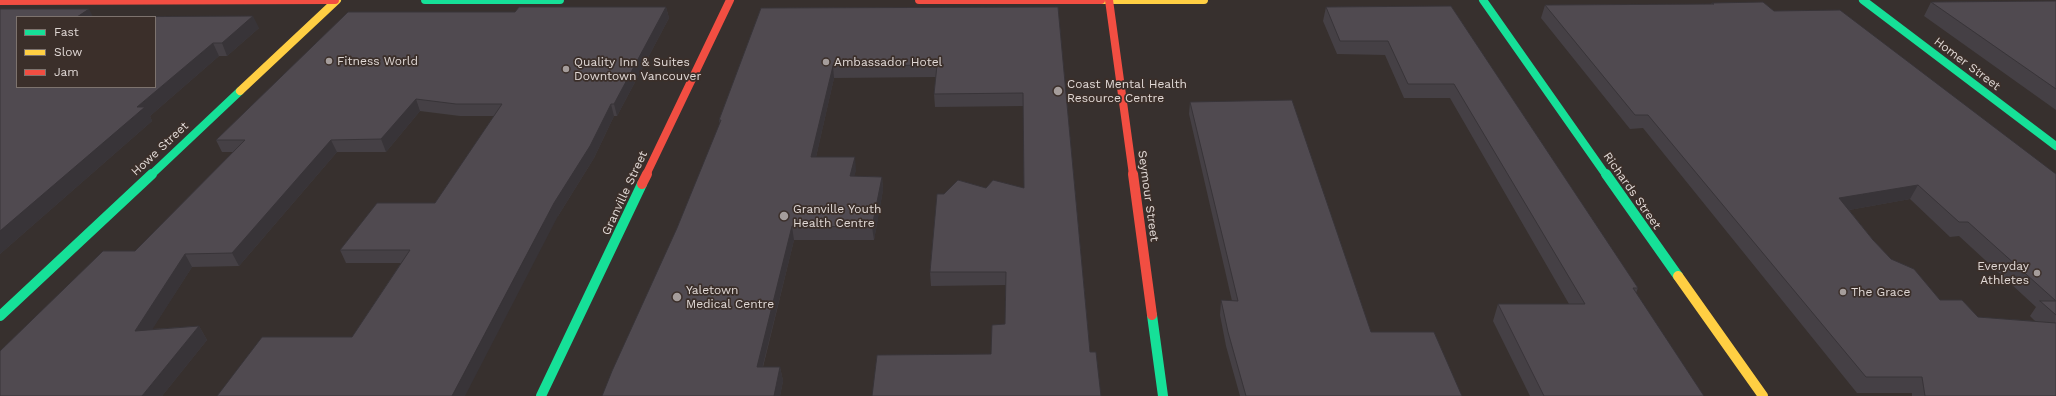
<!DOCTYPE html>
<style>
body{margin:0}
#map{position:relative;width:2056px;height:396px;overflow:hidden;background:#37302e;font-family:"Work Sans",sans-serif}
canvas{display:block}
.legend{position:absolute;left:16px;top:16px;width:140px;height:72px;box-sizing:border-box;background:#3b2f2a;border:1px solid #7d736e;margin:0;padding:5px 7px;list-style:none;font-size:12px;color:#e0d8d5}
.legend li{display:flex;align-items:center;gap:8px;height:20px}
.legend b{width:20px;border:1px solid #7d736e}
</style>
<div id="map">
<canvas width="2056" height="396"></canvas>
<ul class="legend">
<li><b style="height:5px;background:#16e098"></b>Fast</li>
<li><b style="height:5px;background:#ffcf43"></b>Slow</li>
<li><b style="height:5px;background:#f24e42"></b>Jam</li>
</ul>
</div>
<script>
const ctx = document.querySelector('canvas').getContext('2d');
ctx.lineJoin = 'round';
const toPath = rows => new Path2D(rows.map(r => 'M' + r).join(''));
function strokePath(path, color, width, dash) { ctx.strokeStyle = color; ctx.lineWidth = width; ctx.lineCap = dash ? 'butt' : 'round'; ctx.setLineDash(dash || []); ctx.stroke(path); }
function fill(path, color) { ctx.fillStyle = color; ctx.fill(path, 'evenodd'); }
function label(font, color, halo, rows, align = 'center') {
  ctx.font = font + ' "Work Sans",sans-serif'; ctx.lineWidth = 3.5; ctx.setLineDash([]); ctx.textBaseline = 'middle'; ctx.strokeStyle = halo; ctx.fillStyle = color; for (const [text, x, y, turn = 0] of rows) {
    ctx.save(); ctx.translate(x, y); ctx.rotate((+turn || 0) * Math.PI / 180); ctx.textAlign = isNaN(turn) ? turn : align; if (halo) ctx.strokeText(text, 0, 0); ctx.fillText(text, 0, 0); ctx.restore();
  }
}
strokePath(toPath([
 [425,0,560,0],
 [1483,0,1606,175],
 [1863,0,2056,146],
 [151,175,240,91]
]), '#16e098', 8);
strokePath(toPath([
 [1606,174,1678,276],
 [1152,315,1163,396],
 [0,316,152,174],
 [541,396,642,184]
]), '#16e098', 10);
strokePath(toPath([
 [1101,0,1204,0],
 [240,91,337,0]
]), '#ffcf43', 8);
strokePath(toPath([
 [1678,276,1763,396]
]), '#ffcf43', 10);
strokePath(toPath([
 [919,0,1101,0],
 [1109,0,1133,175],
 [0,1,335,0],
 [646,175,730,0]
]), '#f24e42', 8);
strokePath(toPath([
 [1133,174,1152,315],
 [642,184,647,174]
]), '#f24e42', 10);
fill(toPath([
 [2056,1,2056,110,1924,16,1931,2],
 [1712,3,1774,11,2056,174,2056,396,1912,396,1912,393,1857,393,1643,128,1630,129,1541,18,1545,5,1711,4],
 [1910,199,1950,237,1959,236,2036,307,2030,316,2035,321,1978,317,1940,300,1891,259,1873,240,1849,210],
 [1451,6,1638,288,1636,293,1704,396,1530,396,1493,321,1498,304,1569,304,1450,98,1404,98,1385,55,1337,54,1323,21,1326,7],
 [666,7,669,18,617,116,614,116,594,158,558,216,352,337,401,263,346,263,340,250,435,203,494,116,460,116,420,111,386,152,337,152,239,266,192,267,152,329,199,326,207,340,162,396,0,396,135,251,233,152,222,152,216,140,515,12],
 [1058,7,1090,352,991,354,1005,324,1006,285,931,286,930,272,944,194,986,188,1024,188,1023,106,935,107,934,94,936,77,834,78,816,157,856,170,854,176,882,177,883,190,874,240,794,240,763,367,780,367,783,381,780,396,677,228,720,124,719,120,761,8],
 [0,9,93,17,259,28,227,56,219,56,150,116,152,121,0,254],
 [1190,102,1371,332,1462,396,1240,396,1226,346,1220,315,1221,300,1232,301,1189,114]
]), '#454045');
fill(toPath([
 [666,7,669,18,617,116,614,104],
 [89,9,93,17,77,17],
 [253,16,259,28,227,56,222,43],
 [213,43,219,56,150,116,152,121,0,254,0,231,137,107],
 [833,66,834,78,813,170,811,157],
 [416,99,420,111,386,152,381,139],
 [611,104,614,116,594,158,558,216,465,396,452,396,554,203],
 [331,140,337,152,239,266,232,253],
 [855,157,856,170,851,189,850,176],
 [882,177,883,190,874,240,872,227],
 [1918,185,1910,199,1832,213,1839,198],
 [792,226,794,240,759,381,757,367],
 [185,254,192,267,143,344,135,331],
 [199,326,207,340,162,396,142,396],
 [780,367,783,381,780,396,774,396]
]), '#383438');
const building = toPath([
 [2056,1,2056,89,1931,2,2056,1],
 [1763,2,1774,11,1840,10,2056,174,2056,301,1968,222,1959,222,1918,185,1839,198,1873,240,1891,259,1914,269,1940,300,1962,300,1978,317,2056,323,2056,396,1925,396,1922,377,1866,377,1648,115,1635,115,1545,5,1714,4,1712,3,1763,2],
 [1451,6,1638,288,1633,288,1704,396,1544,396,1498,304,1585,304,1454,84,1408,84,1388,41,1340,41,1326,7,1451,6],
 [519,7,666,7,614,104,611,104,590,146,554,203,452,396,217,396,262,337,352,337,410,250,340,250,377,203,435,203,502,104,456,104,416,99,381,139,331,140,232,253,185,254,135,331,199,326,142,396,0,396,0,351,103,251,135,251,245,140,216,140,348,12,515,12,519,7],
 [1058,7,1090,352,1096,352,1101,396,872,396,877,355,991,354,992,325,1005,324,1006,272,930,272,937,194,944,194,958,180,986,188,993,180,1024,188,1023,93,934,94,937,65,833,66,811,157,855,157,850,176,882,177,872,227,792,226,757,367,780,367,774,396,602,396,612,371,677,228,721,120,719,120,761,8,1058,7],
 [0,9,89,9,77,17,253,16,222,43,213,43,137,107,145,107,0,231,0,9],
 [17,17,155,17,155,87,17,87,17,17],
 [1292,100,1371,332,1434,332,1462,396,1246,396,1228,332,1221,300,1238,301,1190,102,1292,100],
 [2040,301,2056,301,2056,315,2040,301]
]);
fill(building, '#504a50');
strokePath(building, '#383438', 1);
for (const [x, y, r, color] of [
 [329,61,4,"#a59d9b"],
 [826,62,4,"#a59d9b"],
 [566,69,4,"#a59d9b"],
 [1058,91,5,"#a59d9b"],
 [784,216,5,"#a59d9b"],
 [2037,273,4,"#a59d9b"],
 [1843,292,4,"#a59d9b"],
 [677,297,5,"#a59d9b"]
]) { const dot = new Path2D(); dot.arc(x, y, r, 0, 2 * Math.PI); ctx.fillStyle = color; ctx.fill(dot); strokePath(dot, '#3b2f2a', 1.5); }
label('12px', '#e0d8d5', '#3b2f2a', [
 ["Fitness World",337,61],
 ["Quality Inn & Suites",574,62],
 ["Downtown Vancouver",574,76],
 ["Ambassador Hotel",834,62],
 ["Coast Mental Health",1067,84],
 ["Resource Centre",1067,98],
 ["Granville Youth",793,209],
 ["Health Centre",793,223],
 ["Everyday",2029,266,"right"],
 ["Athletes",2029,280,"right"],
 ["Yaletown",686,290],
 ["Medical Centre",686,304],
 ["The Grace",1851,292]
], 'left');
label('12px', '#e0d8d5', '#3b2f2a', [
 ["Homer Street",1967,64,37],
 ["Howe Street",160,149,-43],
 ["Richards Street",1632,191,55],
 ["Granville Street",625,193,-65],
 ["Seymour Street",1148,196,82]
]);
</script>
